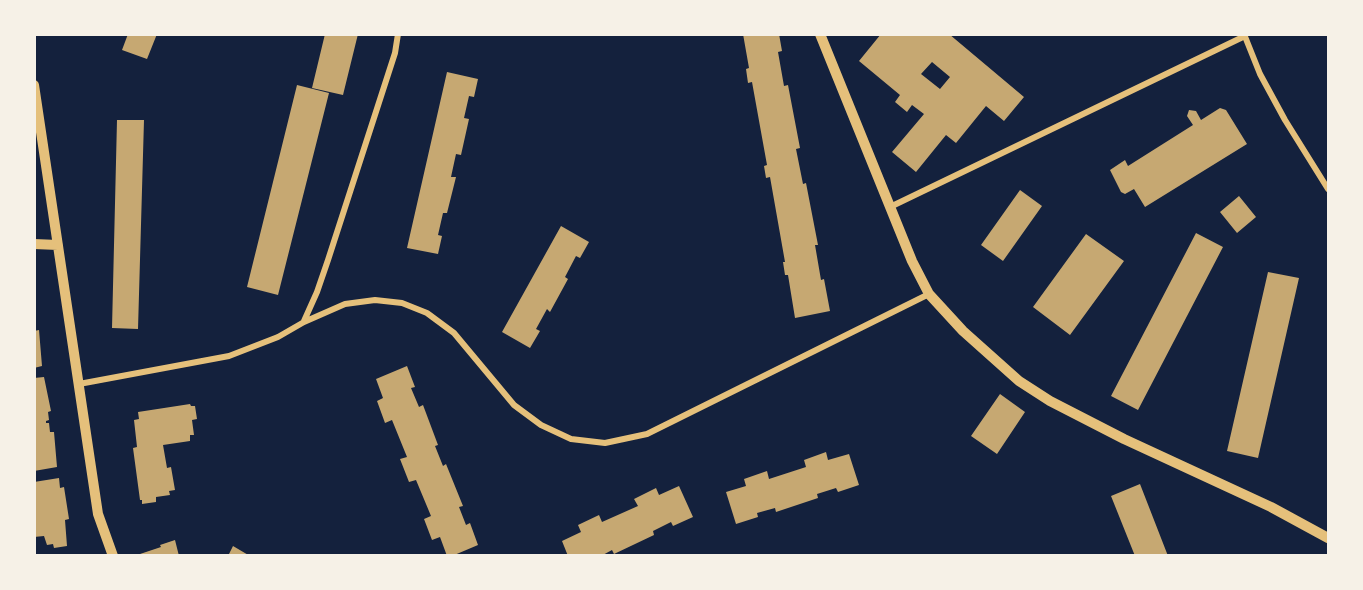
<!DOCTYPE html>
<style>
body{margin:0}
#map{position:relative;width:1363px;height:590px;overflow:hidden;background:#14213d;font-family:Karla,sans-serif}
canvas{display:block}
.frame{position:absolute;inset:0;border:36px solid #f6f1e7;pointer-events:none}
</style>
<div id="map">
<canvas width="1363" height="590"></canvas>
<div class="frame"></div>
</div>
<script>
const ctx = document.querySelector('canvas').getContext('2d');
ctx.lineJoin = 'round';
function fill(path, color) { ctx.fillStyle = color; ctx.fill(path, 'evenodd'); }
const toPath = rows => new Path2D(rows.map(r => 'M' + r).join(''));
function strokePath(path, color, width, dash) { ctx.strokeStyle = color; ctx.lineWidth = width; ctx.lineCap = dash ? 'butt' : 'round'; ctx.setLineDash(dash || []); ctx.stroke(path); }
fill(toPath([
 [128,34,157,34,147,59,122,50],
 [325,34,358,34,343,95,312,88],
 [743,34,779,34,782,51,778,52,784,86,788,85,800,148,796,149,803,184,806,183,818,245,815,245,821,280,824,279,830,311,795,318,788,275,785,275,783,262,785,262,770,177,766,178,764,166,767,165,752,82,748,83,746,69,749,68],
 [881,34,949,34,1024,97,1004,121,986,106,956,143,946,135,916,172,892,152,924,114,912,105,907,112,895,102,900,95,859,61],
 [932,62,950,77,940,89,921,74],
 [447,72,478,79,474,97,469,96,464,118,469,119,461,155,456,154,451,177,456,177,447,213,443,213,438,235,442,236,438,254,407,248],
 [297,85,329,93,278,295,247,287],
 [1220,108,1226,110,1247,144,1145,207,1134,189,1125,194,1121,192,1110,170,1125,160,1128,166,1193,125,1187,116,1189,110,1196,111,1201,120],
 [117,120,144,120,138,329,112,328],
 [1020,190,1042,206,1003,261,981,245],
 [1239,196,1256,217,1237,233,1220,212],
 [561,226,589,242,580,258,576,256,565,277,568,279,550,312,547,309,536,329,540,331,530,348,502,332],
 [1196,233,1223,247,1138,410,1111,396],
 [1086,234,1124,261,1070,335,1033,307],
 [1268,272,1299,278,1258,458,1227,451],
 [39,330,42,366,34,368,34,331],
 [407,366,415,387,411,388,419,407,423,405,438,445,435,446,443,466,446,464,463,506,459,507,466,525,470,523,478,545,452,556,447,556,440,537,432,540,424,519,431,516,416,480,409,482,400,459,407,457,392,420,385,423,377,401,383,398,376,379],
 [44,377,51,411,48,412,49,420,46,421,46,423,49,423,50,432,54,432,57,467,34,471,34,378],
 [1000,394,1025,412,997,454,971,436],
 [190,404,191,406,195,406,197,419,192,420,194,435,190,435,190,441,163,445,167,468,171,467,175,490,169,491,170,495,156,497,156,502,142,504,142,500,140,500,133,448,137,447,134,420,139,419,138,412],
 [826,452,828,460,849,454,859,485,838,492,836,488,817,494,818,498,776,512,775,508,757,513,758,517,736,524,726,492,746,486,744,479,767,471,769,479,806,467,804,460],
 [59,478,60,488,64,487,69,519,65,520,67,546,54,548,53,544,47,545,44,536,34,537,34,482],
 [1140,484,1168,556,1135,556,1111,496],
 [679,486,693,517,673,526,671,522,653,531,654,535,614,554,612,550,601,556,568,556,562,541,581,532,578,525,599,515,602,522,638,506,634,499,656,488,659,495],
 [175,540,179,556,134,556,161,547,160,545],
 [233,546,250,556,228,556]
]), '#c6a872');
strokePath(toPath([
 [1244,34,1260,74,1285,120,1328,189],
 [890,207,1245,36],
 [304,321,317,292,328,260,395,53,398,34],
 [79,384,229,356,278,337,304,322,345,304,375,300,402,303,427,313,454,333,514,405,541,425,571,439,605,443,647,434,929,294]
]), '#e5c07b', 6);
strokePath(toPath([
 [820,34,912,261,929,294,963,331,1019,381,1050,401,1124,439,1271,507,1328,538],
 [34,85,98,514,113,556],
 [34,244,58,245]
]), '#e5c07b', 10);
</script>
